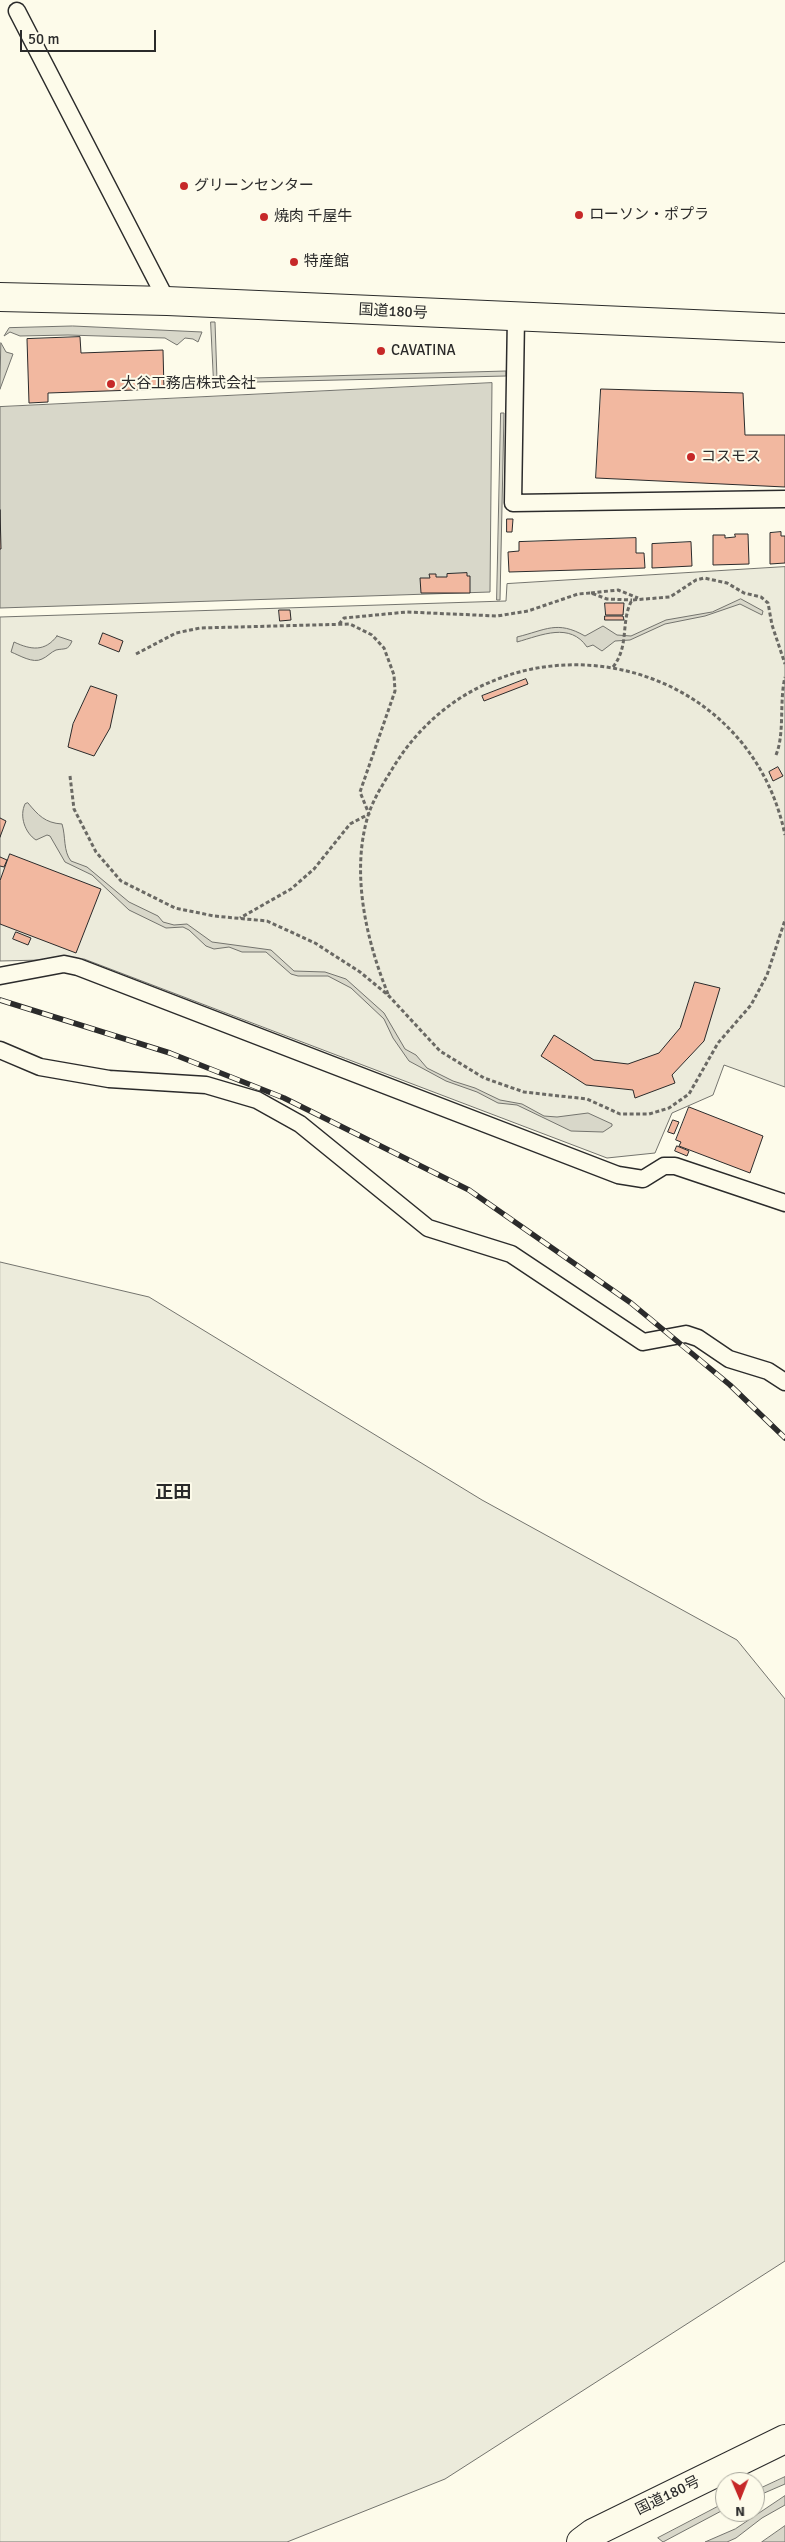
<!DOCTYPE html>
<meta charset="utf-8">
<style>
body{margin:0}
#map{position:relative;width:785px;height:2542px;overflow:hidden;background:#fdfbea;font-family:Signika,sans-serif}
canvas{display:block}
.north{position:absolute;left:715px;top:2472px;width:50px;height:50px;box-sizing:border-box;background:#fdfbea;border:1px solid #a9a89e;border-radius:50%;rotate:179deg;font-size:14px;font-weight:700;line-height:20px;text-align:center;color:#2b2b2b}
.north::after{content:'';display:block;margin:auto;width:18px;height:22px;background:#c62828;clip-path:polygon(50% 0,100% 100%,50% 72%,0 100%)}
.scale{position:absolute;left:20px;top:30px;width:136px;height:22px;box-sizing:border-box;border:2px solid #2b2b2b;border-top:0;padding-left:6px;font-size:15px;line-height:18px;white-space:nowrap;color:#2b2b2b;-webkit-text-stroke:4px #fdfbea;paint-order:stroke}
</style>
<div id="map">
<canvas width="785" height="2542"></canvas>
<div class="north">N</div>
<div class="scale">50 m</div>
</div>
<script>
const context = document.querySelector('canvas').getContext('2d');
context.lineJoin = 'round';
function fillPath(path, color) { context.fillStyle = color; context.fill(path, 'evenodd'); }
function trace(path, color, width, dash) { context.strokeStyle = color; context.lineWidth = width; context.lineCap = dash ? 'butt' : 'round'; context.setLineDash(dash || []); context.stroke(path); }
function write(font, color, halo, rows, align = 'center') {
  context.font = font + ' Signika,"Noto Sans JP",sans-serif'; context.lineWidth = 4; context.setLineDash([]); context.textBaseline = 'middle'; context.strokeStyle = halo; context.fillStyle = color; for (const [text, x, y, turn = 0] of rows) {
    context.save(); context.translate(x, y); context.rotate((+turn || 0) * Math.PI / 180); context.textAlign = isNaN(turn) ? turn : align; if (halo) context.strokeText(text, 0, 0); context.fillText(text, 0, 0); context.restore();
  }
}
const green = new Path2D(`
 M785,567V1087L724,1065L713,1095L672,1113L655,1153L607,1158L84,959L0,961V617L506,601L507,584Z
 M0,1262L149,1297L482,1500L737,1640L785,1699V2261L445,2479L287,2542H0Z`);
fillPath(green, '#ecebdb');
trace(green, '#74746e', 1);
const water = new Path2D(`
 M211,322H215L217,379L506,371V376L214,383Z
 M73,326L202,332L198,342L193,339L185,338L177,345L165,338L68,335L20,336L10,332L4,336L9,328Z
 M1,343L6,352L13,354L0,389Z
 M492,383L490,592L0,608V407Z
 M501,413H504L500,600H497Z
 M741,599L763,611L762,615L740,604L705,616L665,624L630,640L615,641L602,651L593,645L587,647C570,622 542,635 517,642V637C546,630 557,620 585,636L603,626L617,635L631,636L666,620L712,612Z
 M57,636L72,641C68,651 65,648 56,650C51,652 47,657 42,659C33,664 19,655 11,652L14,642C31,650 45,652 57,636Z
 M28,803C38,815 45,823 62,824C66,837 63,851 71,861L87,867L129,902L158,916L163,922L174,925L187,924L212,942L271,950L294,971L325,972L346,979L384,1013L405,1049L416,1055L427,1068L453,1081L475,1088L500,1100L522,1104L544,1116L557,1117L588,1113L612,1124V1126L603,1132L571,1131L517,1105L498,1103L477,1092L446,1081L409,1061L393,1038L384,1019L351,988L328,976H298L291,974L266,952H242L229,947L214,949L206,946L189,930L183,927L166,928L129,910L92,875L65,862L50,836L47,835L36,840C25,833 19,816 25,804Z
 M785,2477V2484L755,2497V2491Z
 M785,2496V2505L762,2518L736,2538L727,2542H705L735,2529Z
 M725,2503V2509L663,2542L658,2538Z
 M785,2526V2542H762Z`);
fillPath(water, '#d8d7c9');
trace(water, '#74746e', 1);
const building = new Path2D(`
 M80,337L81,353L163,350L164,389L48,393V402L29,403L27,339Z
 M601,389L743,393L745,435H785V487L596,478Z
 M0,510L1,549H0Z
 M507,519H513L512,532H507Z
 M781,532V536H785V563L770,564V533Z
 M735,534H748L749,564L713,565V535H725V538L735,537Z
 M636,538V553H644L645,568L509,572L508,552L519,551V542Z
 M691,542L692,566L652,568V544Z
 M467,573V576H470V593H421L420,578H430L429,574H436V577H447V574Z
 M605,603H624L623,615H606Z
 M279,610H290L291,620L280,621Z
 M605,616H623L624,620H605Z
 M103,633L123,641L119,652L99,644Z
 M526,679L528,684L484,701L482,696Z
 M91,686L117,695L110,728L94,756L68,747L73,724Z
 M778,767L783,776L773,781L769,772Z
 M0,818L6,821L0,837Z
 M10,854L101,889L76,953L0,924V881Z
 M0,857L7,860L4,867L0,866Z
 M16,932L31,938L28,945L13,939Z
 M695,982L720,988L704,1041L672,1075L675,1083L635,1098L633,1090L586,1085L541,1056L554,1035L594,1060L628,1064L659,1053L680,1028Z
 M689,1107L763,1136L750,1173L679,1146L681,1142L676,1140Z
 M673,1120L679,1122L674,1134L668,1132Z
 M677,1146L689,1151L687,1156L675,1151Z`);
fillPath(building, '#f2b8a0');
trace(building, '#2b2b2b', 1);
const street = new Path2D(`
 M17,11L167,301
 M516,317L513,503L785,499
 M0,976L64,964L78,967L618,1175L643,1179L664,1166H675L785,1203
 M0,1050L40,1067L109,1079L206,1085L257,1100L300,1124L428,1228L511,1254L643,1342L686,1334L698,1338L729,1359L768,1371L785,1382`);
const highway = new Path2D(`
 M0,297L167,301L785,328
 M581,2542L593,2533L785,2439`);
trace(street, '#2b2b2b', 19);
trace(highway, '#2b2b2b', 30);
trace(new Path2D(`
 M591,593L618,590L638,598
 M339,624L344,618L407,612L497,616L528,611L578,594L591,593L607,599L632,600
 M136,654L176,633L200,628L350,624L372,635L384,648L394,675L395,691L360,792L369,814L350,824L314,869L291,889L240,918
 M613,667C630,645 620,622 632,600L670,597L696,580L704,578L727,583L744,593L761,597L768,603L772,625L785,664
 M776,755C785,733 779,702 785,677
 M70,776L74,809L96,852L121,881L175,908L214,916L267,921L315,943L360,972L388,995L440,1051L484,1078L524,1092L587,1099L620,1114H649L669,1108L689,1094L718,1043L751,1005L767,975L785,920
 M388,994C367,942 352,879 366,823C371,802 383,784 394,766C496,602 746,646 785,835`), '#6a6964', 3, [4, 2.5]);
trace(street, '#fdfbea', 16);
trace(highway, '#fdfbea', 28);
const rail = new Path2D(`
 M0,1000L170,1053L284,1098L469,1190L631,1303L730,1385L785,1438`);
trace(rail, '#2b2b2b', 5.5);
trace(rail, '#fdfbea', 4, [11]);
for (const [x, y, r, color] of [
 [184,186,5,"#c62828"],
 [579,215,5,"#c62828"],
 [264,217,5,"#c62828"],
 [294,262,5,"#c62828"],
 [381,351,5,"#c62828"],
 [111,384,5,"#c62828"],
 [691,457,5,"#c62828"]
]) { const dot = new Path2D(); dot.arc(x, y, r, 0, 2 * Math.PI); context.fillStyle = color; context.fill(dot); trace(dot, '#fdfbea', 2); }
write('15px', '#2b2b2b', '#fdfbea', [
 ["グリーンセンター",194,186],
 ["ローソン・ポプラ",589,215],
 ["焼肉 千屋牛",274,217],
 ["特産館",304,262],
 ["CAVATINA",391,351],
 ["大谷工務店株式会社",121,384],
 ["コスモス",701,457]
], 'left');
write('15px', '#2b2b2b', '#fdfbea', [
 ["国道180号",393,312,3],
 ["国道180号",668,2496,-26]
]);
write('bold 18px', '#2b2b2b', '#fdfbea', [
 ["正田",173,1493]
]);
</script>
